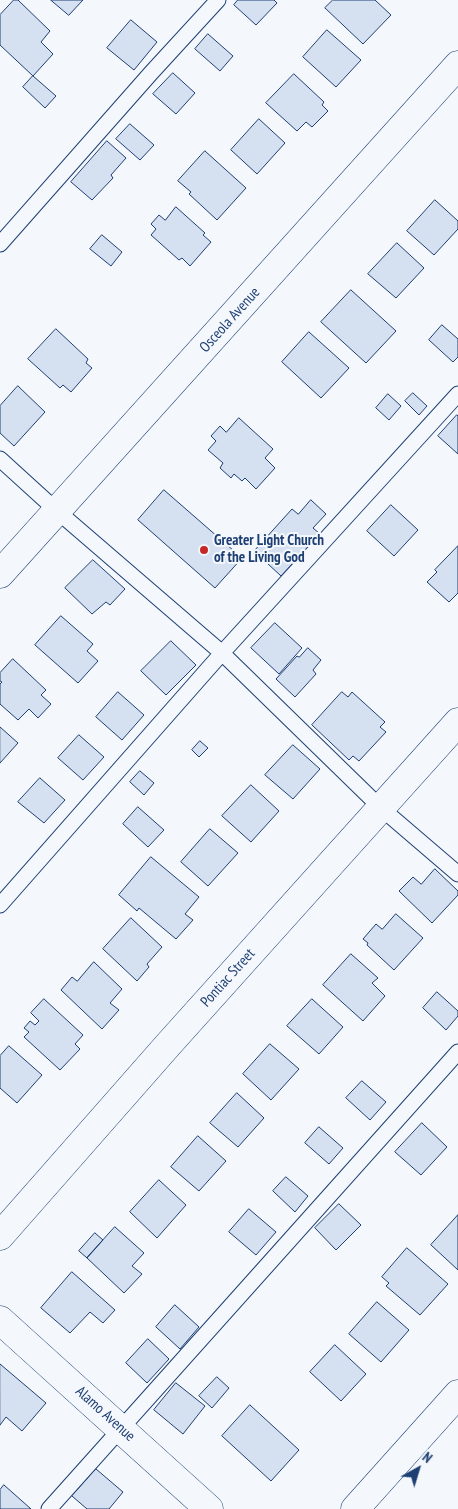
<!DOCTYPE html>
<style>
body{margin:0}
#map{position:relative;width:458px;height:1509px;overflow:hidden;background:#f4f7fb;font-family:"PT Sans Narrow",sans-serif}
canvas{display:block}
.north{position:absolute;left:393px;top:1444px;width:50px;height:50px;-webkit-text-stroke:4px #f4f7fb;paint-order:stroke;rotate:39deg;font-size:14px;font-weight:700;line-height:20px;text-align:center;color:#1d3f73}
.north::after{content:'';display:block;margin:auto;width:18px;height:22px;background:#1d3f73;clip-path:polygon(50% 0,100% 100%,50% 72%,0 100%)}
</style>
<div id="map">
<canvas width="458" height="1509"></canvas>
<div class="north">N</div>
</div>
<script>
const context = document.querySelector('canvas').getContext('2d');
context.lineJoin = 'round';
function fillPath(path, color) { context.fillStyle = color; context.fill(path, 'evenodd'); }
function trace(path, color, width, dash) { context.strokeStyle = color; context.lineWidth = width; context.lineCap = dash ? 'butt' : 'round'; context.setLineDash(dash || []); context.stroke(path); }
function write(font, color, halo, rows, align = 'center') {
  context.font = font + ' "PT Sans Narrow",sans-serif'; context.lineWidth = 4; context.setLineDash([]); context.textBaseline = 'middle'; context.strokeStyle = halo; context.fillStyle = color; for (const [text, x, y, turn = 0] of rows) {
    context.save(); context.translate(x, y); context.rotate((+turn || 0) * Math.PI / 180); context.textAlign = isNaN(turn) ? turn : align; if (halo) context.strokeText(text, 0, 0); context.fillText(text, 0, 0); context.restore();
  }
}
const building = new Path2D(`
 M14,0H18L50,31L41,42L53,54L33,76L0,45V15Z
 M51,0H83L69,15Z
 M238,0H274L277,3L256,25L234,5Z
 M333,0H375L391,15L363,44L325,8Z
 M131,20L157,42L134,70L107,48Z
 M327,30L361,60L336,87L303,57Z
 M208,34L233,56L220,71L195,49Z
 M173,73L195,93L176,114L153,94Z
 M294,74L324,102L322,105L328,111L312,127L306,122L297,131L266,103Z
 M33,76L56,96L45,108L23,87Z
 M259,119L285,143L257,174L231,150Z
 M130,124L154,145L140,160L116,139Z
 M107,141L126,158L111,175L113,178L92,200L71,182Z
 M205,151L246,188L217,220L189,194L191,192L178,181Z
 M435,200L458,221V229L434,255L407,231Z
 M176,207L205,233L203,235L211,242L190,266L182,258L179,260L151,235L156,229L151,224L159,215L165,220Z
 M102,235L122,252L111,266L90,249Z
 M397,243L424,268L396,298L368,274Z
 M351,290L396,331L366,363L321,322Z
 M442,325L458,339V357L453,362L429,340Z
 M56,329L88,359L86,363L92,368L71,392L63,385L60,388L28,359Z
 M309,332L349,368L321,398L282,362Z
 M18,386L45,412L14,446L0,433V406Z
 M413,393L427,406L419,415L405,401Z
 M388,394L401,406L389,420L376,408Z
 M457,415L458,416V454L438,436Z
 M239,418L273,449L265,458L275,468L256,489L245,478L242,481L234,474L231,478L220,468L223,463L208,450L216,441L211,436L220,426L226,432Z
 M164,490L242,558L215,588L138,520Z
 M311,500L326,514L313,528L320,534L281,576L254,551L292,509L298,514Z
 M391,505L418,530L394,556L367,531Z
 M458,546V593L449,602L427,582L437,572L435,570Z
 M93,560L125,589L110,605L106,602L92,614L65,588Z
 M61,616L93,644L87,651L98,661L78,683L35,645Z
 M275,623L302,648L279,674L251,648Z
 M171,641L196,665L166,695L141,671Z
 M308,648L321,660L313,670L316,674L295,697L276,679L297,656L299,657Z
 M13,659L46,690L41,695L51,704L38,718L29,709L18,720L0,704V684L2,682L0,681V673Z
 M118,692L144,715L122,740L96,717Z
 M342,692L348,697L352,692L385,722L380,727L386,732L359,761L353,756L349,760L312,725Z
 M0,727L18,743L0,763Z
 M79,735L104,757L83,780L58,758Z
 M200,741L208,748L199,757L192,750Z
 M293,745L320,769L293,799L265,775Z
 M140,771L154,783L144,795L130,782Z
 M40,778L65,800L44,823L18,802Z
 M251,785L279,811L251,842L222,816Z
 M138,807L164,830L148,847L123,824Z
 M210,829L238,853L208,886L181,862Z
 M151,857L199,897L185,914L193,920L176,939L139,908L137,911L119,895Z
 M435,869L458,891V895L432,923L399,891L413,877L421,884Z
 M396,914L423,938L394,970L367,945L368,943L363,939L376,924L382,929Z
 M131,918L162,947L147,964L149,967L137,981L103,949Z
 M351,954L378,978L372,983L385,996L363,1021L323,985Z
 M94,962L122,989L110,1003L119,1010L102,1029L61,990L72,977L77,981Z
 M437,992L458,1011V1016L446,1030L423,1008Z
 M44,999L83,1035L75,1044L80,1049L60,1070L24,1037L29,1032L24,1028L30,1021L35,1025L39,1021L31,1013Z
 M312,999L343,1027L319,1054L287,1026Z
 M270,1044L299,1069L271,1100L243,1074Z
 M9,1046L42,1075L17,1103L0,1088V1056Z
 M362,1081L386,1102L370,1120L346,1098Z
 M237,1093L264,1118L238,1147L210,1123Z
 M422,1123L447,1147L421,1175L395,1152Z
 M319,1127L343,1148L329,1164L305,1143Z
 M198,1136L226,1161L199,1191L171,1167Z
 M286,1177L308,1196L295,1212L273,1191Z
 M159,1180L186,1205L157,1238L130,1212Z
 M339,1204L361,1225L336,1250L315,1228Z
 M249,1209L276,1232L256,1255L229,1232Z
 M458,1215V1270L431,1245Z
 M115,1227L144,1253L132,1266L142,1274L124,1293L87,1258Z
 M95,1233L103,1240L87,1258L79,1251Z
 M407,1248L448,1284L420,1315L386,1286L389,1283L382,1277Z
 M72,1272L115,1310L103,1323L90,1312L70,1333L41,1308Z
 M377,1302L409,1330L381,1362L349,1334Z
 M175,1305L199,1327L180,1349L156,1327Z
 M148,1339L169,1359L147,1383L126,1363Z
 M335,1345L366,1374L341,1401L310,1372Z
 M0,1364L46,1403L22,1431L6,1417L0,1425Z
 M217,1377L229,1388L212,1408L199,1396Z
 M176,1383L205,1406L183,1434L154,1410Z
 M250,1405L299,1450L271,1481L222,1436Z
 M96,1469L123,1492L109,1509H87L72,1496Z
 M4,1485L31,1509H0V1490Z`);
fillPath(building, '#d5e0f0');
trace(building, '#1d3f73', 1);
const service = new Path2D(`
 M0,244L151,73L218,0
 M0,459L56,510L222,653L381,808L458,874
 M0,905L222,653L458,394
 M49,1509L458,1052`);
const minor = new Path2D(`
 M0,574L458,65
 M0,1236L167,1046L458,722
 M0,1320L209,1509
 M355,1509L458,1394`);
trace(service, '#1d3f73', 17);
trace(minor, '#1d3f73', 29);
trace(service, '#f4f7fb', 15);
trace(minor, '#f4f7fb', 28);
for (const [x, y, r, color] of [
 [204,550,5,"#c62828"]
]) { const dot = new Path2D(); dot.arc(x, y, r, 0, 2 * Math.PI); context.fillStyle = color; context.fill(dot); trace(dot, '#f4f7fb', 2); }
write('15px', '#1d3f73', '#f4f7fb', [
 ["Osceola Avenue",230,320,-48],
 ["Pontiac Street",228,978,-48],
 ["Alamo Avenue",105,1414,42]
]);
write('bold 15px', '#1d3f73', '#f4f7fb', [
 ["Greater Light Church",214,541],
 ["of the Living God",214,558]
], 'left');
</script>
